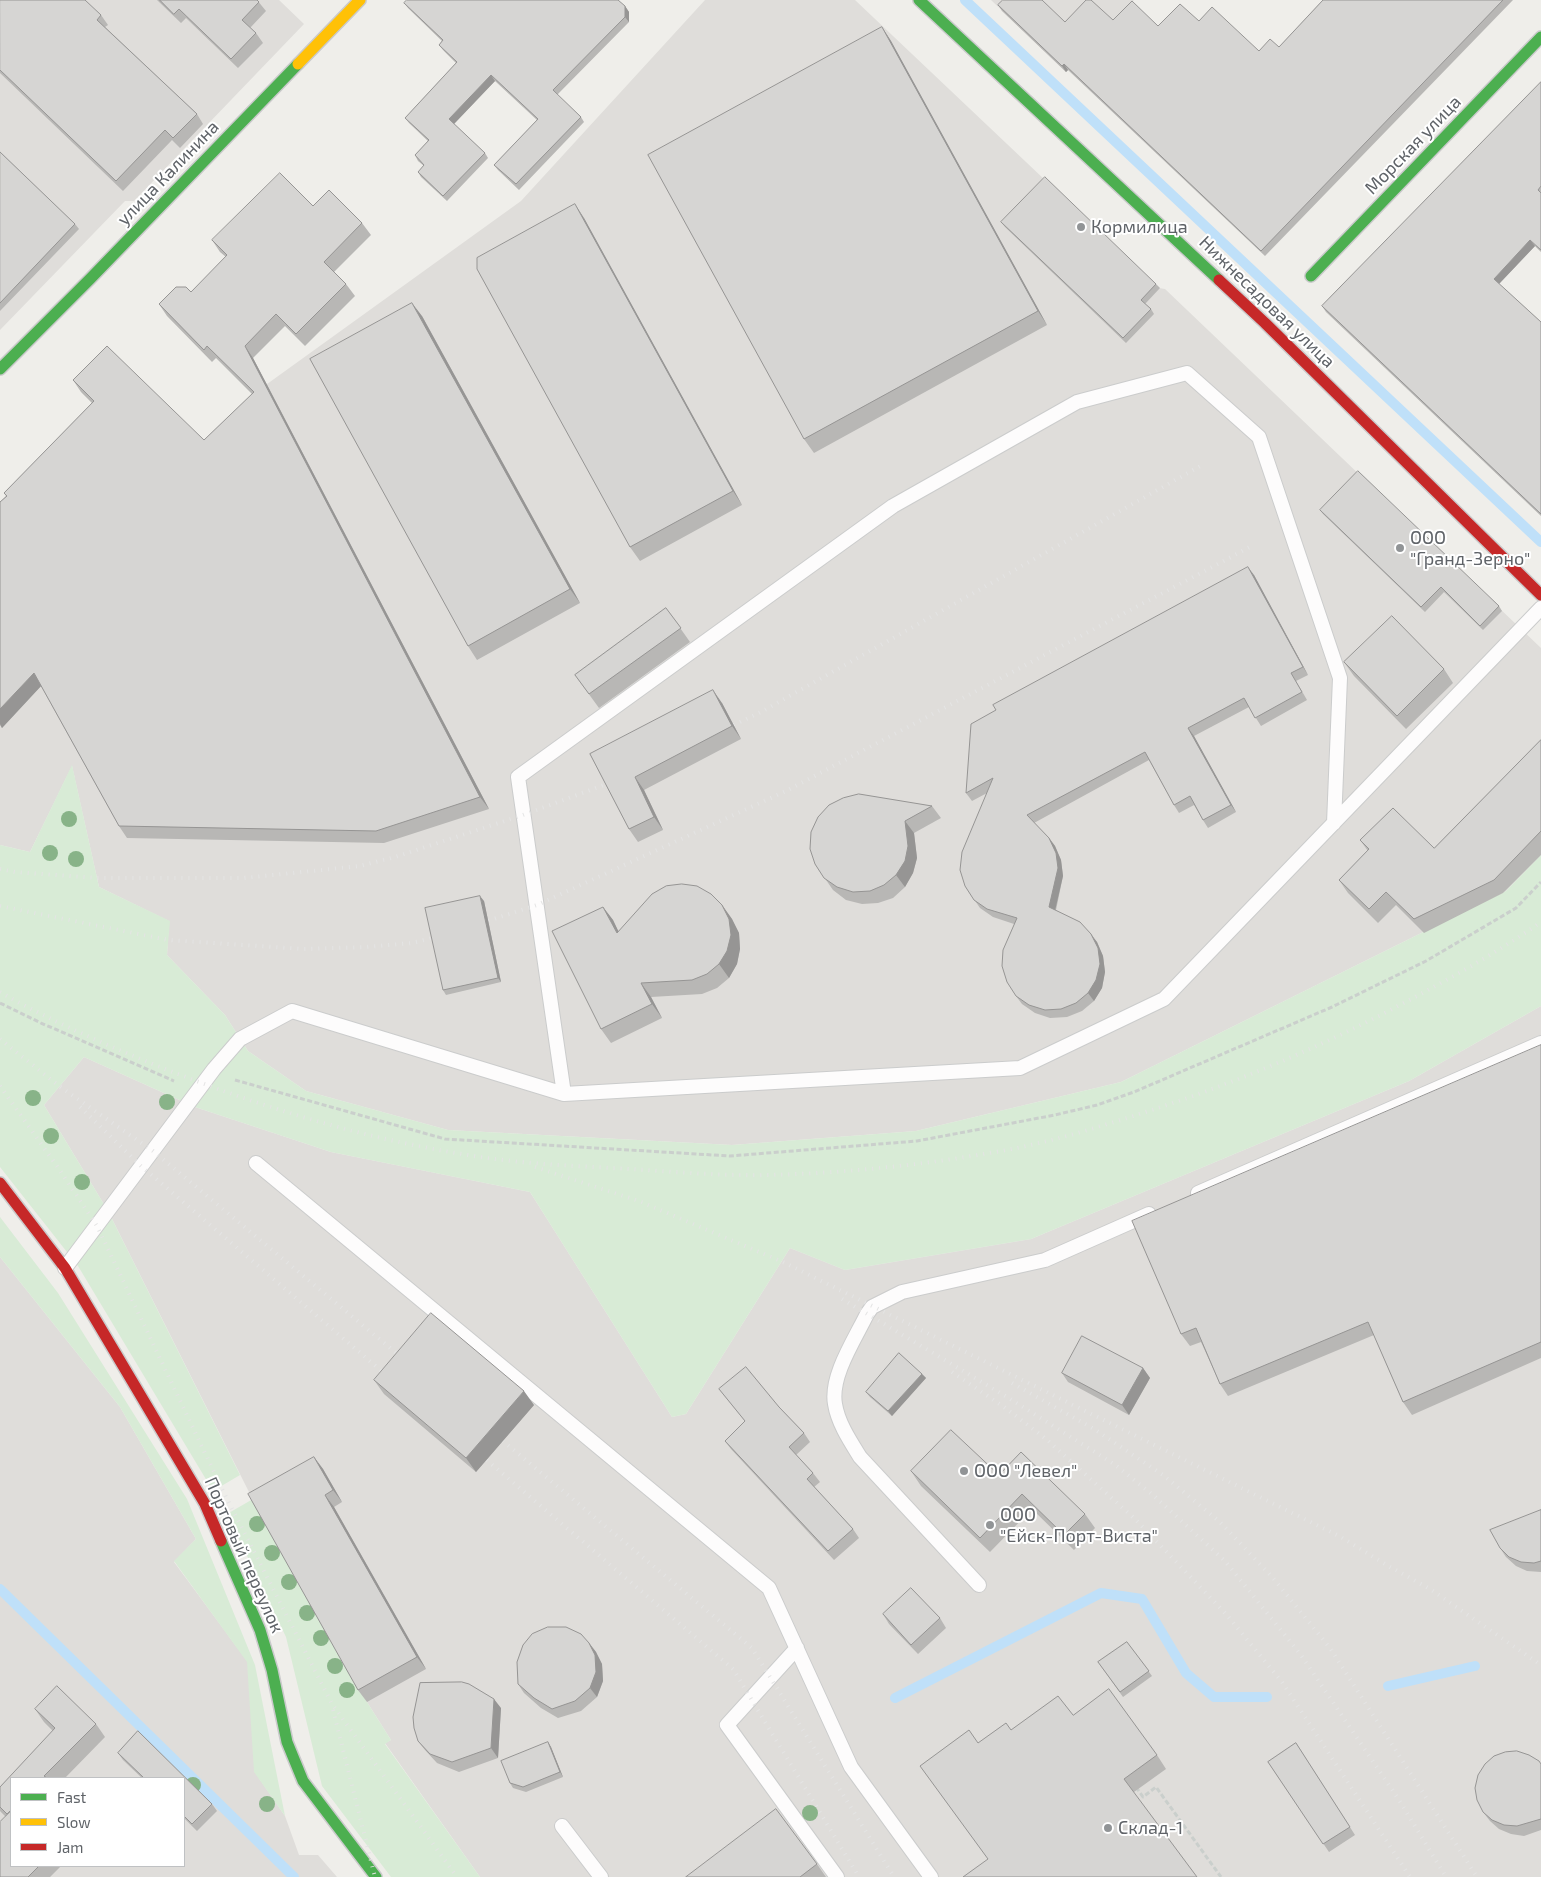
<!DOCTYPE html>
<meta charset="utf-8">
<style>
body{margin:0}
#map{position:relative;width:1541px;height:1877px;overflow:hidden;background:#efeeea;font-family:"Exo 2",sans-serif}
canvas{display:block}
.legend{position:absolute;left:10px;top:1777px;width:175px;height:90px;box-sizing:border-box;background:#fff;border:1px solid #bfc1c3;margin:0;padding:6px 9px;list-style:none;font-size:15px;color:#5f6368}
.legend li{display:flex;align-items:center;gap:10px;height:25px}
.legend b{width:25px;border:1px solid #bfc1c3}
</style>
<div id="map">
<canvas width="1541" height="1877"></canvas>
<ul class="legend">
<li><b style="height:6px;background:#4caf50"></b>Fast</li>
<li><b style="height:6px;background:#ffc107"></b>Slow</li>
<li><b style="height:6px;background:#c62828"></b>Jam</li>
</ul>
</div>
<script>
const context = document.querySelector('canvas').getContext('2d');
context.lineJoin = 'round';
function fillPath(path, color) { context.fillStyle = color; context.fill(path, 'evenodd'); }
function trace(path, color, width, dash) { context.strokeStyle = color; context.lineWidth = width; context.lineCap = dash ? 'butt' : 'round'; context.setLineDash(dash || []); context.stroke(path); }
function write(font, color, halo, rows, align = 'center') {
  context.font = font + ' "Exo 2",sans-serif'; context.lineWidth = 4; context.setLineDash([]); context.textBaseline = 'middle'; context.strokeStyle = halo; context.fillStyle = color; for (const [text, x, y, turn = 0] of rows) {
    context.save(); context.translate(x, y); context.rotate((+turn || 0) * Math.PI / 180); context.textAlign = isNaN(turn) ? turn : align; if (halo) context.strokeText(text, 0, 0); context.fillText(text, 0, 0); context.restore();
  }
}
fillPath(new Path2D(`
 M0,0H279L304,24L134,201H125L0,330Z
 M705,0H855L1159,288L1165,289L1541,648V855L1506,891L1121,1082L916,1131L732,1145L448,1130L306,1091L248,1051L225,1015L167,955L169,921L99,887L72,766L30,852L0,845V664L256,392L521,201Z
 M991,0H1134L1066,72Z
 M1541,1006V1877H480L385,1743L391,1740L367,1702L256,1506L108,1211L44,1105L84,1057L195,1107L331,1152L530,1192L672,1417L686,1414L790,1248L845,1270L1031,1239L1409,1081Z
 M0,1257L120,1407L196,1539L174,1562L248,1662L255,1772L285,1816L299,1855H318L337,1877H0ZM11,1778H184V1866H11Z`), '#dfddda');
fillPath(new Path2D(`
 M72,765L99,887L170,921L167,955L225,1015L248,1051L306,1091L448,1130L732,1145L916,1131L1121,1082L1506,891L1541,855V1006L1409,1081L1031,1239L845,1270L790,1248L686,1414L672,1417L530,1192L331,1152L195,1107L84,1057L44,1105L108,1211L240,1475L213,1491L78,1266L0,1167V845L30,852Z
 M0,1217L58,1293L187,1499L255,1665L285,1816L254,1772L247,1662L174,1561L196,1539L120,1407L0,1257Z
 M253,1499L367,1702L391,1740L385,1744L480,1877H391L322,1786L286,1637L227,1514Z`), '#d8ebd6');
trace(new Path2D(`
 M965,0L1541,542
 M0,1589L294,1877
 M1388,1686L1475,1666
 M895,1698L1101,1593L1142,1599L1186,1673L1214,1697H1267`), '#bfe0f9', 10);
const lane = new Path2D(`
 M1334,823L1340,678L1259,437L1187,373L1077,402L893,506L518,777L564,1094L1020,1068L1164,999L1541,608
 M256,1163L769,1588L851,1767L931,1877
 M1198,1193L1541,1043
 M65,1268L214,1069L240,1039L292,1011L564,1094
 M979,1585L860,1457C850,1441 838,1423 835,1404C830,1376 855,1339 867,1314L872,1307L902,1292L1045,1260L1149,1214
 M797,1648L727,1725L837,1877
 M562,1826L601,1877`);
const fast = new Path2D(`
 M919,0L1219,280
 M1311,276L1541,37
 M0,369L90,279L298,64
 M221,1541L260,1630L272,1670L287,1742L303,1781L376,1877`);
const slow = new Path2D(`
 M298,64L360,0`);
const jam = new Path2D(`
 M1219,280L1265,323L1541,595
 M0,1183L65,1268L205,1504L221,1541`);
trace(lane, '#cbcccc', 16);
trace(fast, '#cacacb', 14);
trace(slow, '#cacacb', 14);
trace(jam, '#cacacb', 14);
trace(new Path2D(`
 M0,1003L41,1023L174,1081
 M235,1080L445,1139L730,1156L917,1141L1055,1115L1097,1105L1134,1092L1332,1007L1426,961L1516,908L1541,882
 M1136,1787L1143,1797L1156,1787L1221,1877`), '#cacfcc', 3, [5, 2.5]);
trace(lane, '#fdfcfc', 14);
trace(fast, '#4caf50', 11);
trace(slow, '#ffc107', 11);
trace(jam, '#c62828', 11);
trace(new Path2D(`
 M721,731L761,712L1204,464
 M0,869L15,872L97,878H244L360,866L395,857L523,815L620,779
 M0,906L168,940L304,949L366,947L412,943L444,935
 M475,925L537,905L786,791L1252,546
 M0,992C49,1020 102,1043 155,1065C255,1105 360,1138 468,1155C521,1164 576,1166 630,1169C676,1172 722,1176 769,1175C850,1173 932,1164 1012,1149C1062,1139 1112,1123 1161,1107C1251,1077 1331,1042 1415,997C1458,974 1501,950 1541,922
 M0,1039L59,1086L153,1151L407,1362
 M0,1086L59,1169L97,1226L224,1493L332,1704L457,1877
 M80,1107L141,1166L392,1380
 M535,1167L639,1201L783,1262L1341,1537L1385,1564L1430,1589L1541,1665
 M842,1299L1007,1397L1114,1464L1153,1495L1225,1561L1301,1655L1399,1800L1446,1877
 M952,1372L1004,1407L1046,1439L1135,1519L1226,1614L1282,1682L1410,1877
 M1012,1383L1094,1429L1163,1475L1220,1522L1273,1578L1330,1648L1477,1877
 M492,1432L752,1648L894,1877
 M476,1451L733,1669L859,1877
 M333,1710L375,1877`), '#e4e4e4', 4, [1, 6]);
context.fillStyle = '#88b388';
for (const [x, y] of [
 [69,819],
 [50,853],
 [76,859],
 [33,1098],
 [167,1102],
 [51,1136],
 [82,1182],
 [257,1524],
 [272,1553],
 [289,1582],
 [307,1613],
 [321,1638],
 [335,1666],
 [347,1690],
 [193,1785],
 [267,1804],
 [810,1813]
]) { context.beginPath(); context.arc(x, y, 8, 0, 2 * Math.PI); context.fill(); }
fillPath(new Path2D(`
 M0,0L101,15L108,25L105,27L197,114L203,124L180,148L172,140L123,191L0,73Z
 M157,0H257L266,11L250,28L256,33L263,43L238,68L186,18L181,23Z
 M1323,0H1513L1265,256L1068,70L1066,72L1002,11L998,5L1065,22L1113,20L1158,26L1199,21L1259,51L1279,47Z
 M404,3L625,6L629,12V22L557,95L581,117L584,122L519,190L498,170L494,165L537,120L495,81L454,124L485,153L488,158L447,201L421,177L418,172L424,166L418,161L415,155L428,141L409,123L405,118L456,63L443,50L439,45L442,41L408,8Z
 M882,27L891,41L1047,325L814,453L804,439Z
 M1541,82V252L1535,246L1499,284L1541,322V516L1326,312L1322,306Z
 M0,152L75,224L79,229L0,311Z
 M313,206L362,223L371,235L334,272L346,284L355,296L305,346L285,326L253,358L489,809L384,843L127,838L119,826L41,686L2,728L0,725V502L6,496L4,493L92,403L81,392L73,380L204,440L252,394L216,358L212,362L167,316L159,304L191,292L226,257L220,252L212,240Z
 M584,218L742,505L640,561L630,547Z
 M1001,222L1156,284L1160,288L1145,304L1151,309L1154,314L1126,343L1005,227Z
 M422,316L580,603L477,660L468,646Z
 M1320,510L1499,606L1502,611L1483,630L1444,592L1425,612L1323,514Z
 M1254,575L1308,675L1296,681L1307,700L1261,726L1249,707L1194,736L1236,812L1208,828L1203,820L1194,805L1179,813L1174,805L1149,760L1034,823L1049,838L1055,846L1061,860L1063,876L1056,910L1097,942L1103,956L1105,972L1102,988L1094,1001L1082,1011L1067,1017L1050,1018L1035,1013L1022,1004L1016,996L1014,924L993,917L980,908L965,886L987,793L972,801L966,793Z
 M666,608L690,642L599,708L575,675Z
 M1344,662L1444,669L1453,683L1406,729L1354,676Z
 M722,703L741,739L644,790L663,830L638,842L629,829L590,754Z
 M1541,740V855L1503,893L1424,933L1396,905L1378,923L1348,893L1339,880L1368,851L1360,840L1434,848Z
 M932,806L941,818L914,833L917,858L913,873L905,887L893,898L878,903L862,904L846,900L833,890L815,864Z
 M484,901L501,982L446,995L443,990Z
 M722,905L732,919L739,933L740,949L737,964L729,978L717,988L702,994L651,997L662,1018L611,1043L601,1029L603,907L613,920L618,931Z
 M1541,1045V1358L1412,1415L1403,1402L1374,1335L1228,1396L1220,1384L1201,1342L1190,1346L1181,1334Z
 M1143,1368L1150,1378L1129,1415L1068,1382L1062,1373Z
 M922,1374L926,1378L892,1416L870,1397L866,1392Z
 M374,1380L534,1405L476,1472L384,1394Z
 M719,1389L779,1407L804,1433L810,1442L796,1455L813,1473L820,1482L814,1487L853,1529L859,1538L834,1560L731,1449L725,1441L745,1421Z
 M314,1457L323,1469L342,1502L334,1507L426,1669L367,1702L358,1690Z
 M911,1471L999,1475L1085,1514L1095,1528L1074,1550L1032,1509L990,1552L921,1486Z
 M1541,1510V1572L1527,1571L1516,1566L1506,1557L1500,1548Z
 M883,1614L940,1618L946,1628L918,1654L889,1624Z
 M1127,1642L1152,1676L1123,1697L1098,1662Z
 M589,1643L596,1652L602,1664L603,1681L597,1697L581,1711L558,1718L541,1708L524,1693L518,1684Z
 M501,1708L498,1758L459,1772L437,1763L425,1750L418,1741Z
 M35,1709L96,1724L105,1737L65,1778H11V1866H61L50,1877H0L6,1817L0,1811V1787L53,1731L44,1722Z
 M1073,1715L1157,1755L1166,1769L1134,1792L988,1859L978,1743L1011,1730Z
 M138,1731L212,1804L217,1811L197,1831L184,1818V1778H142L123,1760L118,1753Z
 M548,1742L551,1747L563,1777L526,1792L513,1788L510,1783Z
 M1296,1743L1355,1835L1329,1852L1268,1762Z
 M1541,1764V1830L1524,1836L1511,1834L1499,1829L1490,1821L1483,1812Z
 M817,1864L826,1877H686Z`), '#b8b7b5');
fillPath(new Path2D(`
 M625,6L629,12V22L625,17Z
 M882,27L891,41L1047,325L1038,311Z
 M1064,64L1068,70L1066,72L1062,66Z
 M491,75L495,81L453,125L449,119Z
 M575,204L584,218L742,505L733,491Z
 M1530,240L1535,246L1498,285L1494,279Z
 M412,303L422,316L580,603L570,589Z
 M245,346L253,358L489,809L480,797Z
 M1248,567L1254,575L1308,675L1303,667Z
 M34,673L42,685L2,728L0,724V709Z
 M713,690L722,703L741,739L732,726Z
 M1188,728L1194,736L1236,812L1231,805Z
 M635,777L644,790L663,830L654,817Z
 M905,821L914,833L917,858L913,873L905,887L896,875Z
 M1049,838L1055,846L1061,860L1063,876L1054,915L1049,907Z
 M480,896L484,901L501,982L498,978Z
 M722,905L732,919L739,933L740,949L737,964L729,978L719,964Z
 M603,907L613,920L626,947L617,933Z
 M1091,934L1097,942L1103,956L1105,972L1102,988L1094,1001L1088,993Z
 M641,983L651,997L662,1018L652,1004Z
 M1143,1368L1150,1378L1129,1415L1122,1405Z
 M922,1374L926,1378L892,1416L888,1411Z
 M524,1391L534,1405L476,1472L466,1458Z
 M314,1457L323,1469L342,1502L333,1490Z
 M325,1495L334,1507L426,1669L417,1657Z
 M589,1643L596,1652L602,1664L603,1681L597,1697L590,1688Z
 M494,1699L501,1708L498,1758L491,1748Z
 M548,1742L551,1747L563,1777L560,1772Z`), '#969594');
const building = new Path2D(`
 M0,0H85L101,15L97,20L197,114L173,138L165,130L116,181L0,70Z
 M160,0H257L259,2L242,20L256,33L231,59L179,9L174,14Z
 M407,0H618L625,6V17L553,90L581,117L516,184L494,165L538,119L491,75L449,119L485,153L443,196L418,172L424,165L415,155L429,140L405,118L457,62L439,45L443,40L404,3Z
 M1003,0H1042L1065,22L1086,0H1091L1113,20L1132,1L1158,26L1180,4L1199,21L1212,7L1259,51L1270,39L1279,47L1323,0H1503L1261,251L1064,64L1062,66L998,5Z
 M882,27L1038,311L804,439L648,155Z
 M1541,82V186L1538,190L1541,193V250L1530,240L1494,279L1541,322V514L1322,306Z
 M0,152L75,224L0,303Z
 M280,173L313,206L329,190L362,223L324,262L346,284L296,334L276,314L245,346L480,797L376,831L119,826L34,673L0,709V502L7,496L4,493L94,401L73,380L107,346L204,440L254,392L207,346L204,350L159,304L176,287H186L191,292L227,255L212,240Z
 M1045,177L1156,284L1141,300L1151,309L1123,338L1001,222Z
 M575,204L733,491L630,547L477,269V258Z
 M412,303L570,589L468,646L310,359Z
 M1358,471L1499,606L1480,626L1441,587L1421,607L1320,510Z
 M1248,567L1303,667L1291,673L1302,692L1255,718L1244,698L1188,728L1231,805L1203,820L1190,796L1174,805L1145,752L1027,815L1049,838L1056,853L1058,868L1049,907L1080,922L1091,934L1098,948L1100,964L1096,980L1088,993L1076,1003L1061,1009L1045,1010L1029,1005L1016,996L1007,982L1002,966L1003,950L1017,918L987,909L974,900L965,886L960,870L962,852L993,778L966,793L971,724L996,710L993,705Z
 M666,608L681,628L589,694L575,675Z
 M1392,616L1444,669L1397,716L1344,662Z
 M713,690L732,726L635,777L654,817L629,829L590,754Z
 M1541,740V831L1494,880L1414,919L1386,892L1369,909L1339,880L1369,849L1360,840L1393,808L1434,848Z
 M859,794L932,806L905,821L908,846L905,861L896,875L884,885L870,891L853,892L837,887L824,878L815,864L810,849L811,832L818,817L829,805L843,798Z
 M682,884L697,886L711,894L722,905L729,919L731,935L727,951L719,964L707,974L692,980L641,983L652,1004L601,1029L552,931L603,907L617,933L652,894L666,886Z
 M480,896L498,978L443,990L425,908Z
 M1541,1045V1342L1403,1402L1368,1322L1220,1384L1196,1328L1181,1334L1132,1221Z
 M431,1313L524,1391L466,1458L374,1380Z
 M1082,1336L1143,1368L1122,1405L1062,1373Z
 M899,1353L922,1374L888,1411L866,1392Z
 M746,1367L779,1407L804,1433L789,1447L813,1473L807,1479L853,1529L828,1551L725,1441L745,1421L719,1389Z
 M951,1430L999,1475L1021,1452L1085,1514L1064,1535L1022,1494L980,1538L911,1471Z
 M314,1457L333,1490L325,1495L417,1657L358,1690L248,1494Z
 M1541,1510V1561L1534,1563L1521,1562L1509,1557L1500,1548L1490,1530Z
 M911,1588L940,1618L911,1645L883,1614Z
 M548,1627H566L581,1634L589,1643L595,1655L596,1672L590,1688L575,1701L552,1709L534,1698L518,1684L517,1662L523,1645L532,1634Z
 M1127,1642L1149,1671L1120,1692L1098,1662Z
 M462,1682L469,1684L494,1699L491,1748L452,1762L430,1754L418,1741L414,1728L413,1717L420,1683Z
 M57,1686L96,1724L44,1776L47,1778H11V1810L7,1814L0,1807V1787L55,1728L35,1709Z
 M1109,1689L1157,1755L1124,1779L1197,1877H963L988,1859L920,1766L969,1730L978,1743L1006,1723L1011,1730L1058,1696L1073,1715Z
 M138,1731L212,1804L192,1824L184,1816V1778H144L118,1753Z
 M548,1742L560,1772L523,1787L510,1783L501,1761Z
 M1296,1743L1350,1827L1323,1844L1268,1762Z
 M1517,1751L1529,1755L1539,1761L1541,1764V1819L1517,1826L1504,1825L1492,1820L1483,1812L1477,1800L1475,1788L1478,1775L1485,1764L1494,1756L1505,1752Z
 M776,1809L817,1864L800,1877H686Z
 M11,1811V1866H39L28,1877H0V1822Z`);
fillPath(building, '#d6d5d3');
trace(building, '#969594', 1);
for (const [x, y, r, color] of [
 [1081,227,5,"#919496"],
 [1400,548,5,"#919496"],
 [964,1471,5,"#919496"],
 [990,1525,5,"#919496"],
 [1108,1828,5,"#919496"]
]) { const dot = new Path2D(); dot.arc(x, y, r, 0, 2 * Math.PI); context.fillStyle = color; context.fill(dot); trace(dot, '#fff', 2); }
write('18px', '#5f6368', '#fff', [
 ["Морская улица",1413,145,-46],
 ["улица Калинина",168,173,-46],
 ["Нижнесадовая улица",1267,302,44],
 ["Портовый переулок",244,1555,66]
]);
write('18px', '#5f6368', '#fff', [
 ["Кормилица",1091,227],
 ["ООО",1410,538],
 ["\"Гранд-Зерно\"",1410,559],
 ["ООО \"Левел\"",974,1471],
 ["ООО",1000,1515],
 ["\"Ейск-Порт-Виста\"",1000,1536],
 ["Склад-1",1118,1828]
], 'left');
</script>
